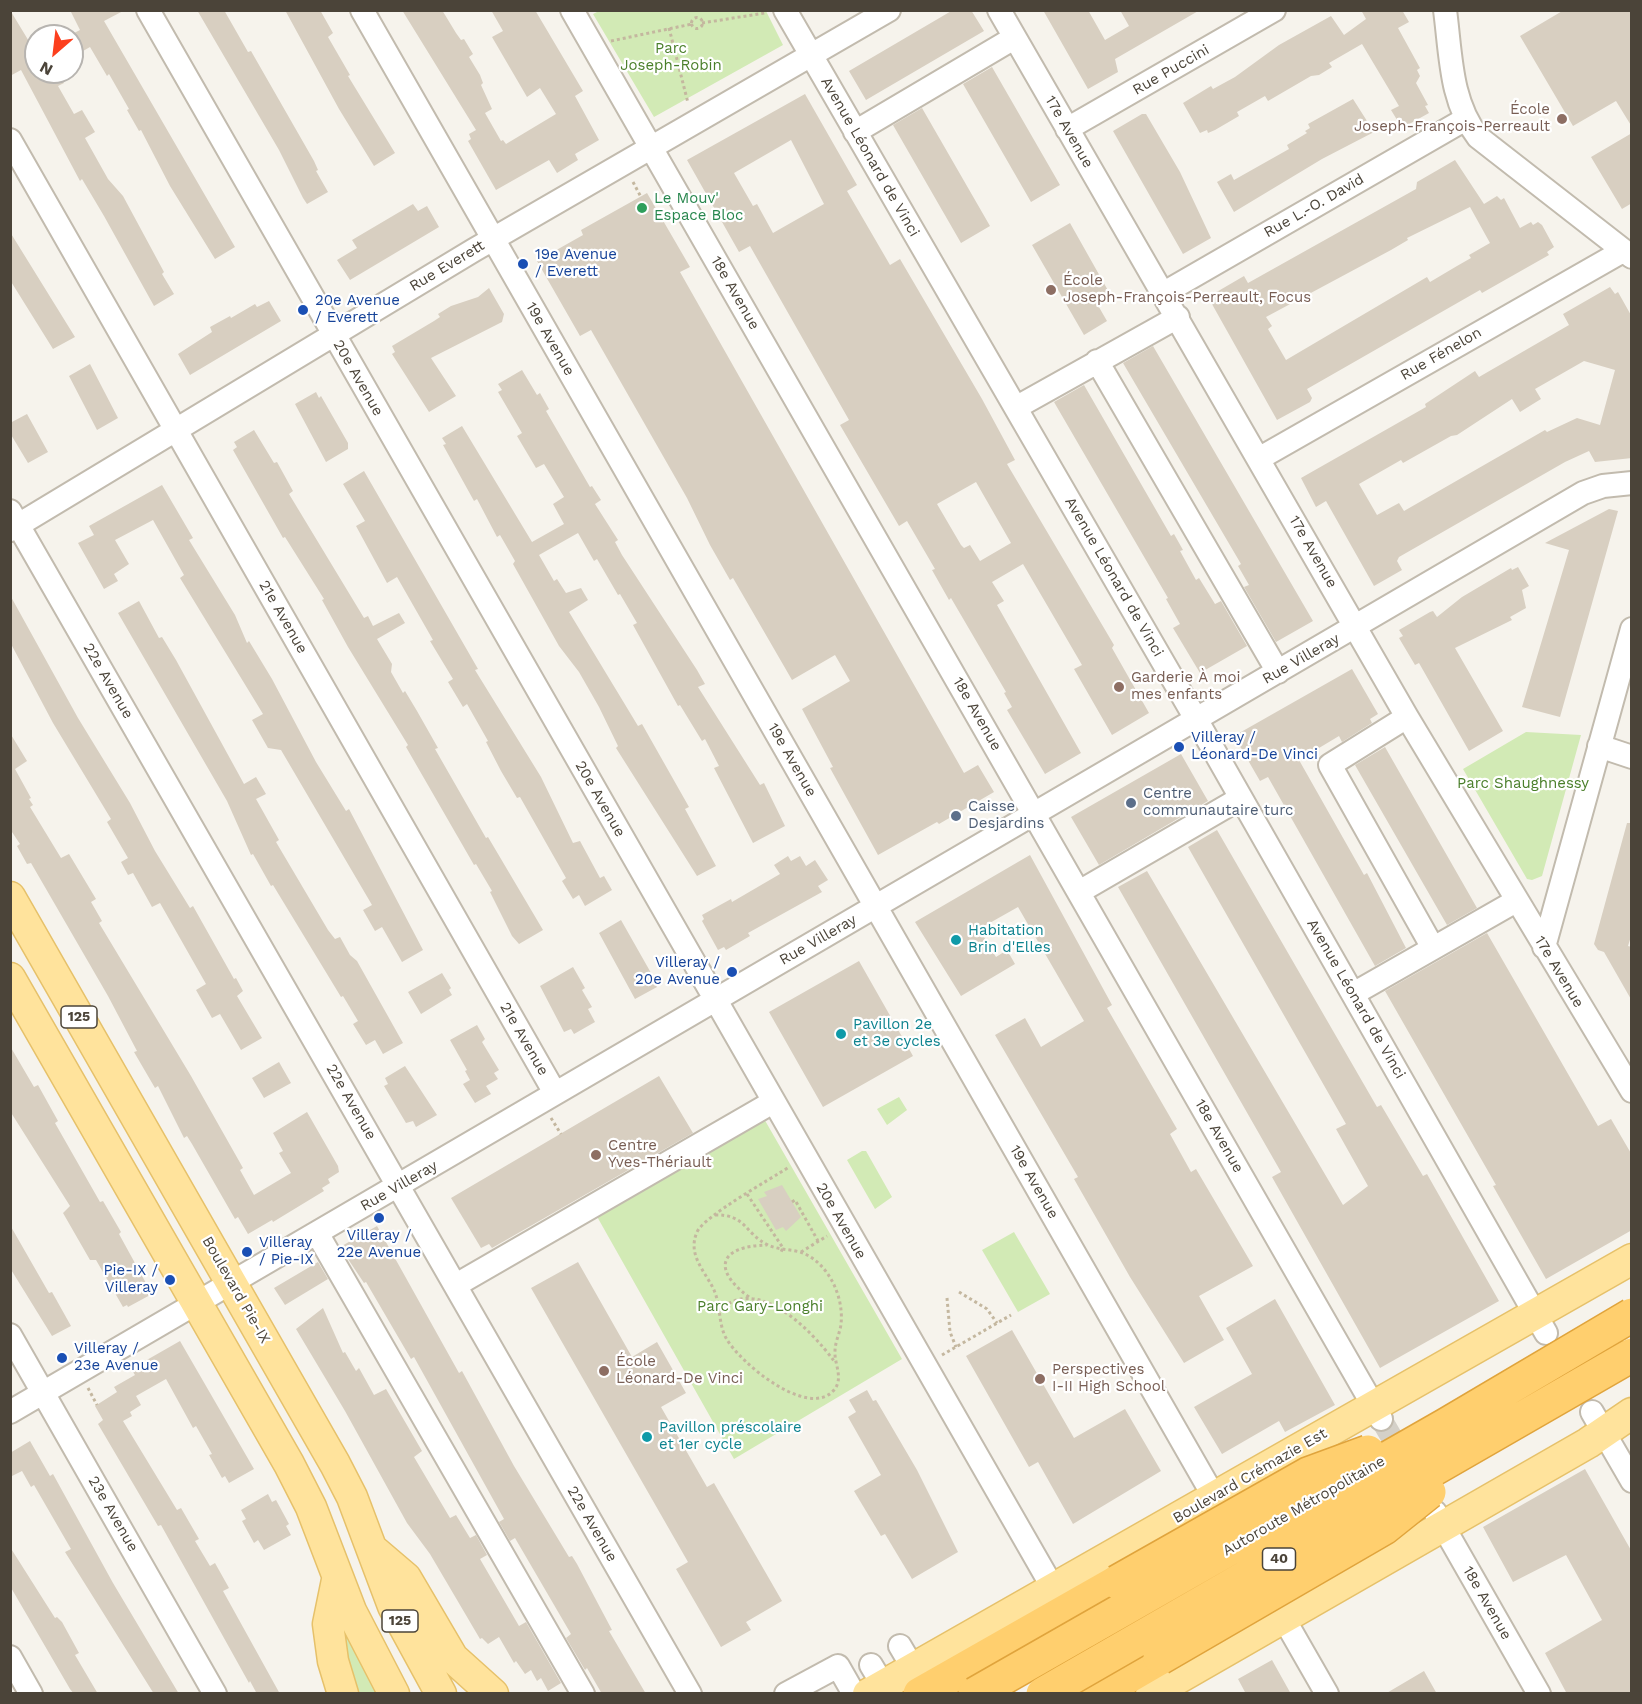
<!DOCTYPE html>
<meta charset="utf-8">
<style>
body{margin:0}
#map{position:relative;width:1642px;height:1704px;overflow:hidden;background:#f6f3ec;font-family:"Work Sans",sans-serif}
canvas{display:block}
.frame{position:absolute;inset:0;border:12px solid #4b4439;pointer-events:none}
.north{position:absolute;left:24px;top:24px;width:60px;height:60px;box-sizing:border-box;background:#fff;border:2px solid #b7b4b0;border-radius:50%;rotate:208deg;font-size:16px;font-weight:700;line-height:24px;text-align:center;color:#4b4439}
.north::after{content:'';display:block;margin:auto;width:21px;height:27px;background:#fc3f1d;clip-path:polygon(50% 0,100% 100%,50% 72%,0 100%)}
</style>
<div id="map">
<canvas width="1642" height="1704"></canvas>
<div class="frame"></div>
<div class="north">N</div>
</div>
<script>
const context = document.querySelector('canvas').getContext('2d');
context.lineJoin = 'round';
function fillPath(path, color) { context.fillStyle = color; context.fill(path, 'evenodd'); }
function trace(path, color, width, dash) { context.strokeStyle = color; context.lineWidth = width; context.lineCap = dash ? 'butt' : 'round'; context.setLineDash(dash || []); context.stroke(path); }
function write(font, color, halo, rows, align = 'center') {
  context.font = font + ' "Work Sans",sans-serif'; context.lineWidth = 4.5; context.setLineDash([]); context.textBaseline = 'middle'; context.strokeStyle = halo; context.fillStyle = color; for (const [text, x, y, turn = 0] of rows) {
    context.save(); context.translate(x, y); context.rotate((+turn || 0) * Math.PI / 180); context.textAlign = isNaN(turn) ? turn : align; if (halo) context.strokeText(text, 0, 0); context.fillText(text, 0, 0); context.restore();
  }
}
fillPath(new Path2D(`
 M599,11H766L783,45L654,117L593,14Z
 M1526,732L1581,735L1542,876L1532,880L1527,879L1463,769Z
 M899,1097L907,1110L887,1125L877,1109Z
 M763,1117L902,1359L734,1459L595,1213Z
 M862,1151H866L892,1197L875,1209L847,1160Z
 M1014,1232L1050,1294L1018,1312L982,1250Z
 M342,1629L378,1693H353Z`), '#d2eab5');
fillPath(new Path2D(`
 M10,10L30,43L36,40V72H57L64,83L58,86L74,114L82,110L95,132L85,138L108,179L123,196L164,272L162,274L174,294L154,306L104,216L82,179L80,181L21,70L10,76Z
 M70,10H125L104,21L235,247L215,259L170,186L141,130L139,131L127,110L129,109L109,74L107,76L90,47L83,51L74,33L80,30Z
 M197,10H224L248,52L251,51L314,161L318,170L316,171L328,192L307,204L303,198L279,150Z
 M285,10H320L333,33L328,37L350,75L348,76L395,153L374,166L339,109Z
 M402,10H442L456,33L461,40L464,39L473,54L469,57L480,75L483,83L481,85L492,109L485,113L501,141L503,140L506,144L556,114L540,88L527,97L492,37L503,31L491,10H535L583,91L575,96L599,140L575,154L578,160L557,173L549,160L496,190L468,141L471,139L469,134L476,130Z
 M953,10H971L984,31L866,100L849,71Z
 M1043,10H1088L1105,40L1129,26L1120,10H1200L1115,59L1118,72L1088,89Z
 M1361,10H1402L1409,22L1398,28L1420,68L1417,70L1420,76L1416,83L1428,105L1425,106L1429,113L1402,128L1391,110L1399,106L1362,44L1329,63L1332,67L1319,75L1311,76L1268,101L1265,96L1237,112L1239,116L1215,130L1208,133L1207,130L1200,133L1183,103L1211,86L1213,89L1235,77L1279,45L1331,16L1344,35L1366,19Z
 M1564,10H1632V127L1616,101L1573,126L1520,36Z
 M992,67L1060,185L1031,202L963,84Z
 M805,94L857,185L847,191L890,265L900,259L982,399L1015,460L1007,464L1114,645L1112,648L1149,713L1112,735L1074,669L1082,665L1023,564L992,582L1004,601L997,605L1081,753L1045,774L1007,710L1012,707L1004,693L1006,692L951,598L949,600L932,570L935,569L907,521L899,526L840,425L849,420L750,246L739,252L687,160ZM791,140L824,204L773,233L757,204L753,206L734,173ZM976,482L1011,543L980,561L970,545L964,548L961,545L937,504Z
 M1353,99L1374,132L1322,159L1234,212L1217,182L1231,174L1234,180L1289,149L1287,145L1307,133L1305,131L1310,128L1308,124Z
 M922,108L990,226L961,243L893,125Z
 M1142,114H1146L1180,172L1211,238L1183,254L1113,131Z
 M1632,133V203L1622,209L1591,157Z
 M1455,160L1484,204L1497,196L1501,200L1504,198L1520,228L1531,222L1533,225L1538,222L1542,225L1554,247L1547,252L1549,255L1482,293L1480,290L1307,389L1312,398L1310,402L1277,420L1208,297L1244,276L1248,283L1416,189L1417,182ZM1470,207L1490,243L1469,255L1471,258L1457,266L1430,282L1427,277L1286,360L1268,329L1272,326L1266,317L1391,250L1408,240L1407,238Z
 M647,193L690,267L680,272L964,773L978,765L994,792L939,824L937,822L878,855L830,768L833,767L802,709L850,681L835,655L792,680L733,578L730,580L710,545L687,498L591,330L580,336L537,261L583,235L581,230Z
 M413,204L418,211L427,206L439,227L350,280L337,260L357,248L352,240Z
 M1070,223L1110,294L1096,302L1107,321L1084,335L1032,245Z
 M10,232L75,337L53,349L10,280Z
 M1610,287L1615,294L1618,292L1632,317V458L1595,462L1589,451L1565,462L1399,557L1397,561L1402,570L1374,586L1326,501L1316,507L1301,478L1426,407L1425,404L1475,371L1479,377L1569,325L1563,314ZM1584,361L1615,370L1600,425L1577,418L1547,432L1545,430L1404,511L1399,503L1377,515L1359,484L1401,460L1403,463L1451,436L1457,435L1512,399L1520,412L1541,399L1535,389Z
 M489,288L504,314L502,322L431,358L456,396L429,412L392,354L395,352L392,346L434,321L440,317L438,314L451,306L478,297Z
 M269,301L281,321L190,375L178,354L212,332L210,327L230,316L231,318L255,304L257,307Z
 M1153,346L1313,621L1276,642L1244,587L1249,585L1238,566L1241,564L1123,363Z
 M90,364L118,418L97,430L69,376Z
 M522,370L537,395L540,393L549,409L546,411L590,487L592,486L601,500L595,504L618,540L615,542L622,555L697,670L705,684L698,687L760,785L764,783L785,826L753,843L714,768L719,766L705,739L702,741L680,705L678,706L633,625L637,623L620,594L618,595L597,559L594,561L578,533L539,555L554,581L557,579L566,593L581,588L588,600L569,612L638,726L642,724L689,807L685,809L716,866L697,876L616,748L618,746L599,707L579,672L559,646L513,564L515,561L500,535L497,537L477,499L474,501L443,445L446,444L442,438L462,426L532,542L564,524L553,504L564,497L544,464L536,468L517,436L522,433L498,392L502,390L498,384Z
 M1084,385L1171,536L1174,534L1183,550L1180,551L1196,580L1199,578L1215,604L1221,601L1247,646L1200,673L1173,628L1180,624L1166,599L1168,598L1054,402Z
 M316,392L319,398L321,396L348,443V449L326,462L295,404Z
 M27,414L48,452L28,463L10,433V423Z
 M254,430L274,463L277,462L293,491L289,494L364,618L368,616L373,626L399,613L405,623L377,639L392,664L391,672L403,693L405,691L417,711L438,748L435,749L486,838L488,837L543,930L519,944L512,936L490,892L492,891L476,864L474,865L406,747L408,745L348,647L322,600L324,599L285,537L283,538L233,450L237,447L234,442Z
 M364,471L478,669L475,670L541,777L573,843L580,841L600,878L604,876L612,890L585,906L579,895L573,899L562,881L566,878L520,797L517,798L501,771L486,742L488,741L467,704L463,707L448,682L453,679L430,641L433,640L397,577L387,583L356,526L365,521L343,484Z
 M162,485L193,538L189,540L235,615L247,643L249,641L272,679L316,762L346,811L349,809L423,950L402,962L382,927L375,931L363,910L372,905L281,750L268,748L252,720L263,714L180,578L184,575L153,520L115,540L129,564L114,574L118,581L104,589L78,543L94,535L89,526Z
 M1609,509L1618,511L1560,717L1522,707L1569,550L1545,543Z
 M1518,567L1529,586L1522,590L1526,608L1510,617L1512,620L1455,648L1503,731L1469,751L1419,663L1415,665L1399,638L1403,636L1399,630L1430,612L1433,611L1437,617L1462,597L1511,568L1512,570Z
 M10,595L78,718L130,803L155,851L190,908L193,906L234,979L236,978L243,991L237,996L262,1038L241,1050L220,1014L212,1018L196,990L206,984L160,903L152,907L133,873L128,875L121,862L128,858L107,822L111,819L53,723L10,642Z
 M139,601L159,638L162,637L176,660L244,784L256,777L266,794L256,799L279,840L276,842L328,930L335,939L340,937L350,955L357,961L403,1043L383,1054L375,1040L366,1045L353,1024L358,1021L343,996L341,997L273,885L271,886L253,854L251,855L227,801L118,613Z
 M1352,669L1378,714L1370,719L1372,723L1342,742L1339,736L1299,760L1364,875L1367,873L1406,948L1375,966L1268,777L1260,781L1234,736Z
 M10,733L27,761L15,769L31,798L29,799L33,805L30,807L61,858L69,854L96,899L91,902L102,921L99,923L191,1076L243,1168L240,1170L254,1195L291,1173L279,1153L283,1151L273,1133L307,1112L338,1166L339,1172L328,1179L330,1183L322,1188L324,1191L273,1222L272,1220L248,1234L238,1217L235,1219L192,1144L187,1136L184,1138L158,1086L155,1088L134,1052L137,1051L108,996L31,863L27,864L17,846L20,844L10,829Z
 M1385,747L1477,908L1447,925L1355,765Z
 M1181,754L1208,801L1099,865L1071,817Z
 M1627,823H1632V933L1628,946L1632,947V1001L1604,952L1598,950L1594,944Z
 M1217,830L1377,1107L1381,1105L1423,1176L1427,1174L1499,1301L1380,1368L1272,1177L1281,1172L1118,887L1147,871L1343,1205L1368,1186L1336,1129L1346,1124L1188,847Z
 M1030,855L1112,1005L1107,1008L1177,1129L1170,1134L1191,1172L1196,1169L1253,1266L1199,1296L1224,1340L1184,1363L1130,1277L1074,1179L1078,1177L995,1035L1025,1018L1041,1047L1084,1021L1018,907L979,929L996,957L1007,950L1015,964L961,996L915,922Z
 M788,856L791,861L800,856L806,866L815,860L828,880L818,886L822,892L748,933L750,936L726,950L724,947L718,950L702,921L704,919L702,915L731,899L732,902L780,874L774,865Z
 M621,920L655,980L653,981L657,987L635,999L599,933Z
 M1487,933L1598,1126L1611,1119L1632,1155V1230L1546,1279L1493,1186L1496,1185L1385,991Z
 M859,961L913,1056L823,1107L769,1012Z
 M573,967L585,988L582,990L592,1007L588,1009L595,1022L574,1034L571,1029L564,1032L540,986Z
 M442,973L451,988L449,990L452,995L421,1014L408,992Z
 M477,1025L485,1039L482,1042L499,1070L494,1073L498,1079L486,1086L491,1094L475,1103L463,1084L470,1080L465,1071L467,1070L450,1040Z
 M10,1046L34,1087L38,1085L58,1121L55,1123L100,1202L103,1201L121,1232L119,1234L152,1294L128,1307L127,1305L123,1307L96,1260H90L63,1213L70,1206L10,1111Z
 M279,1062L291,1083L264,1098L252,1078Z
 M405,1066L437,1115L416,1127L413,1121L406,1123L384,1086L388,1084L385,1078Z
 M659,1076L693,1133L492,1248L489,1244L481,1248L451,1198Z
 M782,1185L801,1217L786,1231L783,1227L776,1230L758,1199L767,1196L764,1192Z
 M10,1225L49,1293L52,1292L71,1326L52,1336L10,1268Z
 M377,1226L459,1373L462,1371L514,1466L569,1557L572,1556L577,1564L612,1630L609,1631L646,1694H602L587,1668L585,1670L566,1638L571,1634L515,1538L510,1541L499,1522L504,1519L414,1357L411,1359L366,1282L364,1283L340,1247Z
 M318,1262L328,1279L285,1305L274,1288Z
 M578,1262L632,1357L657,1342L686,1393L661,1407L707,1487L714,1483L782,1601L746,1622L751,1630L721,1647L676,1569L688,1562L531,1288Z
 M1275,1299L1335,1405L1285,1432L1279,1421L1222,1454L1194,1407L1252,1374L1226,1328Z
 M323,1308L343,1353L345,1352L356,1371L359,1368L374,1395L386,1389L422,1451L414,1457L450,1518L456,1515L470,1538L476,1535L487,1555L480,1559L519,1626L526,1622L561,1683L548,1691L541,1678L537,1681L531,1670L525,1674L516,1661L514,1663L499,1637L488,1644L482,1638L480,1639L430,1554L407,1523L345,1411L296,1329Z
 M1012,1330L1074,1438L1125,1409L1161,1471L1073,1524L1038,1462L1029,1467L966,1356Z
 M180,1341L254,1469L229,1483L225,1476L222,1478L209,1455L212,1454L196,1426L193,1428L166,1379L136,1396L141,1405L130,1412L132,1416L123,1421L177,1510L181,1508L199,1539L195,1541L210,1566L215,1563L229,1588L223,1591L280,1694H257L250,1681L249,1683L161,1525L158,1526L98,1424L103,1420L95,1406L117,1392L114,1387L135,1375L131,1369Z
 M867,1390L873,1401L876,1400L917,1470L958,1552L912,1579L885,1534L881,1536L854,1491L881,1475L848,1417L856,1412L849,1400Z
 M30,1441L50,1476L53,1474L113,1583L179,1694H154L65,1552L71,1549L34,1485L31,1487L22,1471L10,1477V1453Z
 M1585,1469L1632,1552V1694H1567L1545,1653L1602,1620L1566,1555L1513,1582L1483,1527Z
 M268,1494L272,1502L276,1500L289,1524L286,1526L291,1535L264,1550L258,1540L254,1543L242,1521L246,1519L241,1510Z
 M10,1547L55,1618L57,1617L62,1622L79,1653L75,1655L98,1694H74L70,1689L10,1586Z
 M1272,1660L1291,1694H1246L1238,1679Z
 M1424,1671L1437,1694H1385Z`), '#d8cfc1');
trace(new Path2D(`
 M1381,1419L1406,1462`), '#d4d0c8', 22, [22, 11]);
const minor = new Path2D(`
 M148,10L1053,1588
 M362,10L1221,1509
 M572,10L1381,1419
 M785,10L1196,719L1546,1333
 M999,10L1407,717L1632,1091
 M1445,10C1451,55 1450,101 1478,137L1632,257
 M1067,129L1274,10
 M855,132L1014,38
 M10,140L555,1093
 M1164,293L1464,120
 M1097,361L1278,672
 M1017,407L1178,317
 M1260,458L1623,251
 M10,511L690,1694
 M10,530L474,250L889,10
 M1407,717L1330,765L1433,948
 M1599,746L1632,757
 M1079,892L1241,798
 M1544,947L1632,629
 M1353,994L1516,901
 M317,1233L583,1694
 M456,1285L773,1102
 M10,1335L215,1694
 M10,1412L1583,493L1603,486L1632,483
 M1592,1412L1632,1481
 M1435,1512L1539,1694
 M1276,1605L1327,1694
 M900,1646L913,1668
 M10,1657L31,1694
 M871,1665L883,1685
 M786,1694L838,1666L854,1694`);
const major = new Path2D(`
 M10,897L335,1464L352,1497L393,1606L441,1694
 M10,978L289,1464L311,1507L351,1611L394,1694
 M372,1549L406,1578L453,1658L493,1694
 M337,1580L328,1624L333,1661L343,1694
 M868,1694L1632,1259
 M1151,1694L1588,1443L1632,1413`);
const highway = new Path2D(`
 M920,1694L1117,1582
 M1098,1694L1160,1658`);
trace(minor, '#c2bbae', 26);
trace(major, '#e6c16a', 33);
trace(highway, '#e0a43c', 36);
trace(new Path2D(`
 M691.5 23a5.5 5.5 0 1 1 11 0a5.5 5.5 0 1 1-11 0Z
 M702,23L765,13
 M669,28L688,103
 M611,41L692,24
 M633,182L641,197
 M551,1118L561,1134
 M747,1194L783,1248L781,1252
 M792,1202L795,1200L818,1241
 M715,1215C746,1214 745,1234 768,1245C778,1250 792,1249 803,1253C829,1264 844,1297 841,1324C840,1333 835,1342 835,1351C834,1364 844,1378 834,1390C808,1420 739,1362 726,1338C718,1323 721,1306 714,1290C705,1271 687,1255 697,1232C704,1216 771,1179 789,1167
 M801,1252L827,1236
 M959,1292L987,1309L997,1323
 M749,1297C710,1268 721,1246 767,1245
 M947,1298L950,1332L956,1347
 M719,1311C757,1273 812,1331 834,1361
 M942,1355L1011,1315
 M88,1388L97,1405`), '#c4b79f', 3, [3, 3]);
trace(minor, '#fff', 22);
trace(major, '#ffe39c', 30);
trace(highway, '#ffcf6e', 33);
const highwayBridge = new Path2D(`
 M1117,1582L1308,1474L1368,1452
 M1160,1658L1384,1528L1429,1492
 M975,1694L1446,1425L1632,1315
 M1043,1694L1632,1355`);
trace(highwayBridge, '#e0a43c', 36, []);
trace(highwayBridge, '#ffcf6e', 33);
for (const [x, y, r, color] of [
 [1562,119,6,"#8d6e63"],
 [642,208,6,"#2e9e5b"],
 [523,264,6,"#1a4fb4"],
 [1051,290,6,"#8d6e63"],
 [303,310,6,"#1a4fb4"],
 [1119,687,6,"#8d6e63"],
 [1179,747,6,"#1a4fb4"],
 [1131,803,6,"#5c6f8a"],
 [956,816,6,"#5c6f8a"],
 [956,940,6,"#0f9aa8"],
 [732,972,6,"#1a4fb4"],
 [841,1034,6,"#0f9aa8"],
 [596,1155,6,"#8d6e63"],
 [379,1218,6,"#1a4fb4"],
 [247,1252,6,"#1a4fb4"],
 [170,1280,6,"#1a4fb4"],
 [62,1358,6,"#1a4fb4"],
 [604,1371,6,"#8d6e63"],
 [1040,1379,6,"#8d6e63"],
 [647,1437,6,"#0f9aa8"]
]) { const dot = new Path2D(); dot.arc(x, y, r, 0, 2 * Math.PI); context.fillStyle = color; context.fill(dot); trace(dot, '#fff', 2); }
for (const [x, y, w] of [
 [79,1017,36],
 [1279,1559,33],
 [400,1621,36]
]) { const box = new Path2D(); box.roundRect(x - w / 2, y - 11, w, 22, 4.5); context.fillStyle = '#fff'; context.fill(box); trace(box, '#4b4439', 1.5); }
write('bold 14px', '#4b4439', null, [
 ["125",79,1017],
 ["40",1279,1559],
 ["125",400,1621]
]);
write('15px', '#4a7f2a', '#fff', [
 ["Parc",671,49],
 ["Joseph-Robin",671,66],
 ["Parc Shaughnessy",1523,784],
 ["Parc Gary-Longhi",760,1307]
]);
write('15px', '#4b4439', '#fff', [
 ["Rue Puccini",1171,70,-30],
 ["17e Avenue",1069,132,60],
 ["Avenue Léonard de Vinci",870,157,60],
 ["Rue L.-O. David",1314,206,-30],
 ["Rue Everett",447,266,-31],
 ["18e Avenue",735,293,60],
 ["19e Avenue",550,339,60],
 ["Rue Fénelon",1441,354,-30],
 ["20e Avenue",358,378,60],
 ["17e Avenue",1313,552,60],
 ["Avenue Léonard de Vinci",1114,577,60],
 ["21e Avenue",283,617,60],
 ["Rue Villeray",1301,659,-30],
 ["22e Avenue",108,681,60],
 ["18e Avenue",977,714,60],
 ["19e Avenue",792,760,60],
 ["20e Avenue",600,799,60],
 ["Rue Villeray",818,940,-30],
 ["17e Avenue",1559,972,59],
 ["Avenue Léonard de Vinci",1356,999,60],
 ["21e Avenue",524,1039,60],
 ["22e Avenue",351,1102,60],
 ["18e Avenue",1219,1136,60],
 ["19e Avenue",1034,1182,60],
 ["Rue Villeray",399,1186,-30],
 ["20e Avenue",841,1221,60],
 ["Boulevard Pie-IX",236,1290,60],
 ["Boulevard Crémazie Est",1250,1476,-30],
 ["Autoroute Métropolitaine",1304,1506,-30],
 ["23e Avenue",113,1514,60],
 ["22e Avenue",592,1524,60],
 ["18e Avenue",1487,1603,60]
]);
write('15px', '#785e54', '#fff', [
 ["École",1550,110,"right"],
 ["Joseph-François-Perreault",1550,127,"right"],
 ["École",1063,281],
 ["Joseph-François-Perreault, Focus",1063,298],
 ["Garderie À moi",1131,678],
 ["mes enfants",1131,695],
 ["Centre",608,1146],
 ["Yves-Thériault",608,1163],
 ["École",616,1362],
 ["Léonard-De Vinci",616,1379],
 ["Perspectives",1052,1370],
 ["I-II High School",1052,1387]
], 'left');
write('15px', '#27864d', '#fff', [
 ["Le Mouv'",654,199],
 ["Espace Bloc",654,216]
], 'left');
write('15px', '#164399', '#fff', [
 ["19e Avenue",535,255],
 ["/ Everett",535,272],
 ["20e Avenue",315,301],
 ["/ Everett",315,318],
 ["Villeray /",1191,738],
 ["Léonard-De Vinci",1191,755],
 ["Villeray /",720,963,"right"],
 ["20e Avenue",720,980,"right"],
 ["Villeray /",379,1236,"center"],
 ["22e Avenue",379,1253,"center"],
 ["Villeray",259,1243],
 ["/ Pie-IX",259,1260],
 ["Pie-IX /",158,1271,"right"],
 ["Villeray",158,1288,"right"],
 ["Villeray /",74,1349],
 ["23e Avenue",74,1366]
], 'left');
write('15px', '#4e5e75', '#fff', [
 ["Centre",1143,794],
 ["communautaire turc",1143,811],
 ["Caisse",968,807],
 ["Desjardins",968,824]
], 'left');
write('15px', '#0d838f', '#fff', [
 ["Habitation",968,931],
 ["Brin d'Elles",968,948],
 ["Pavillon 2e",853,1025],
 ["et 3e cycles",853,1042],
 ["Pavillon préscolaire",659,1428],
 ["et 1er cycle",659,1445]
], 'left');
</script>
